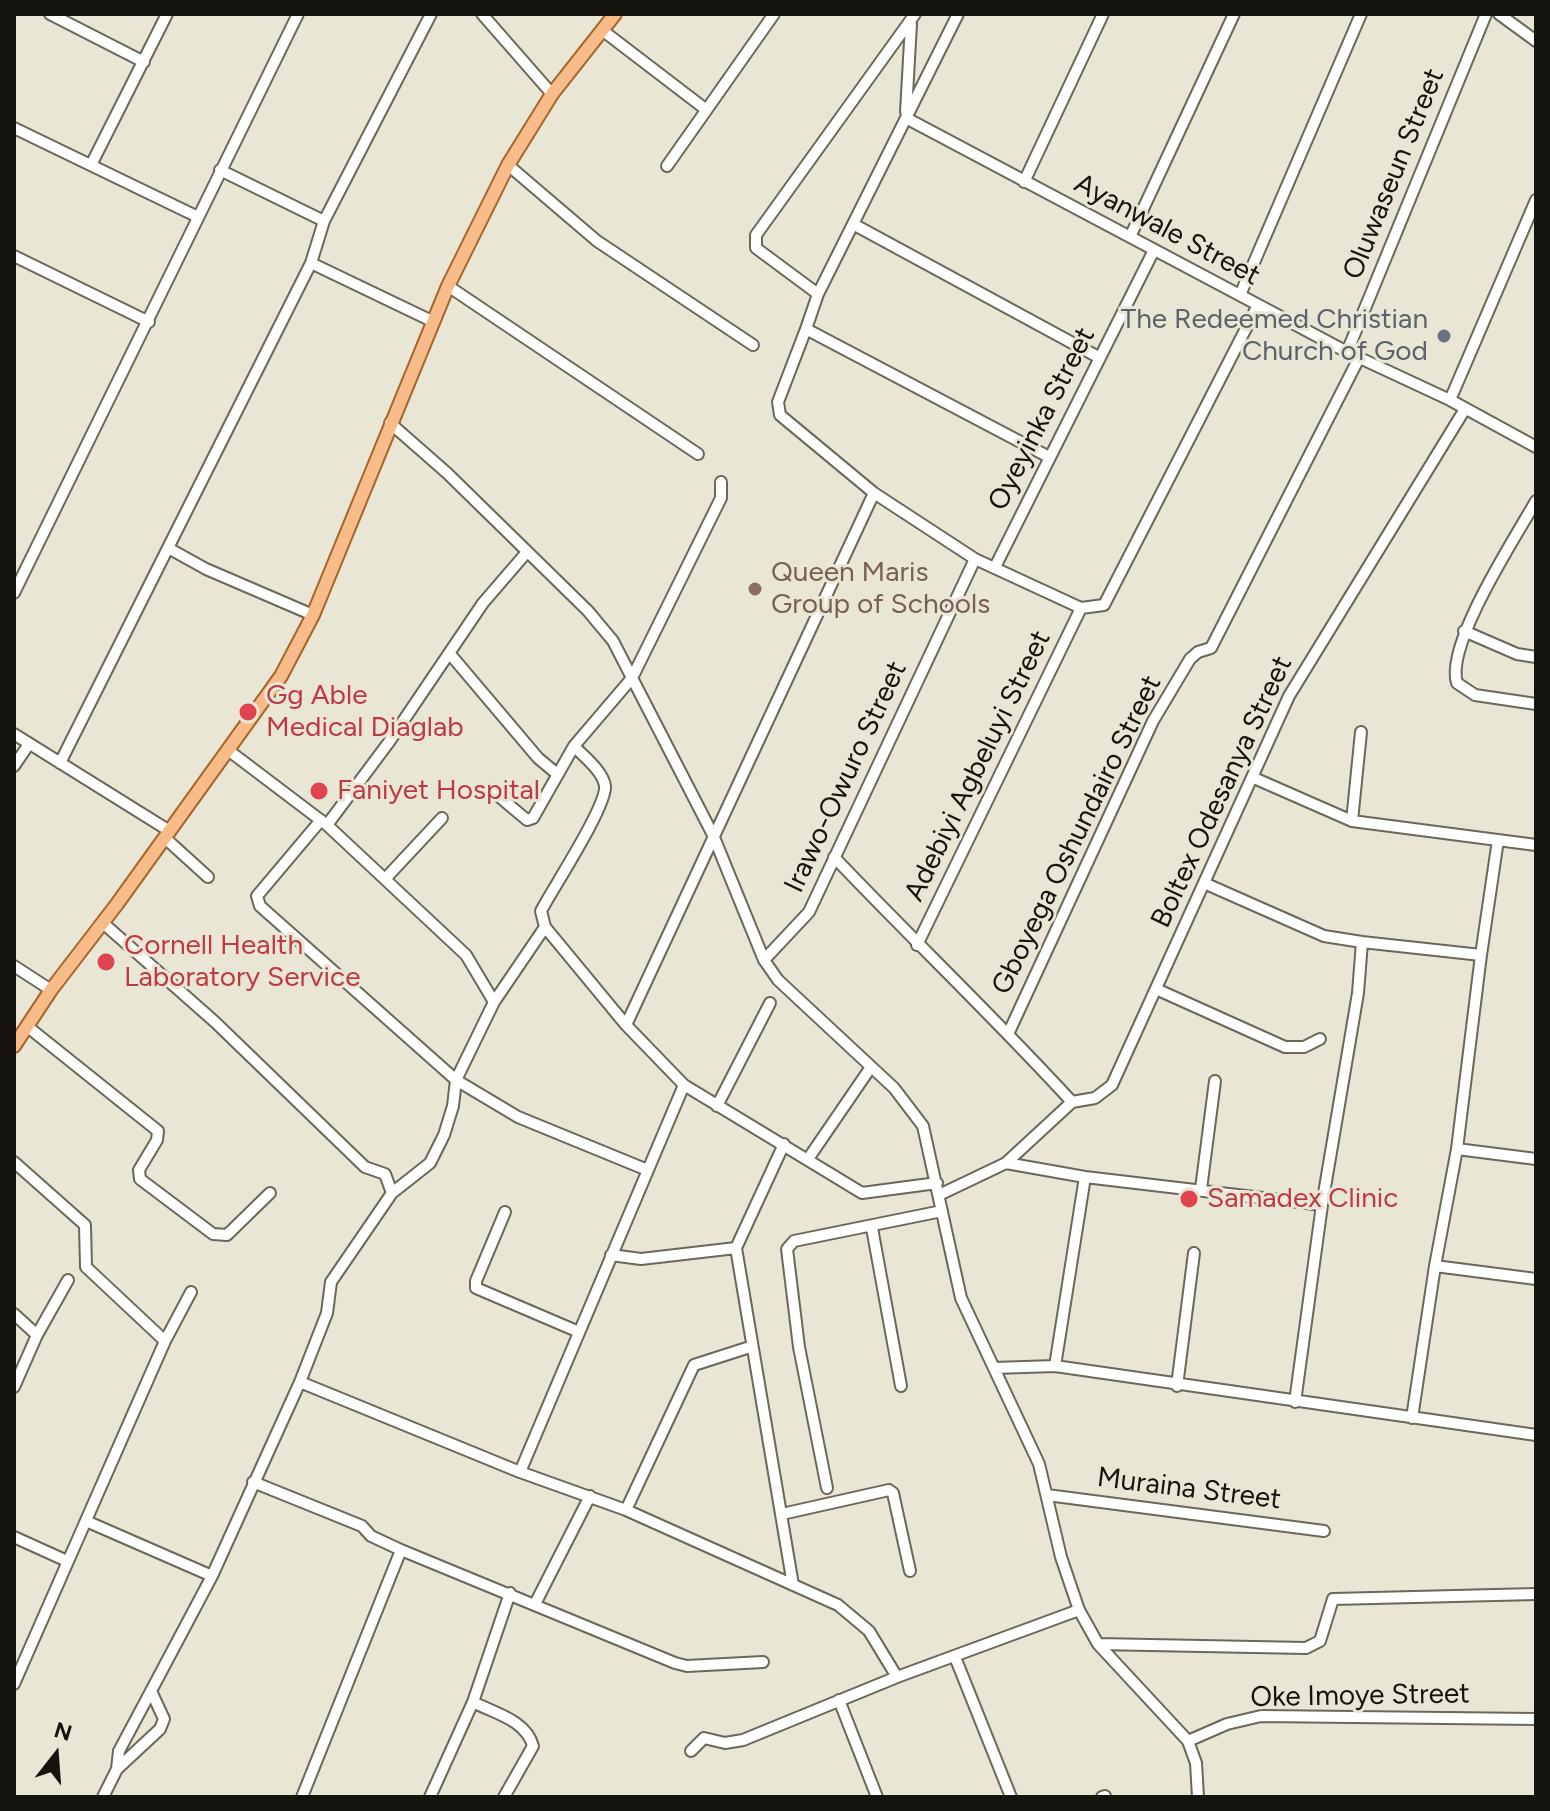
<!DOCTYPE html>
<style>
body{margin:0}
#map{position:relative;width:1550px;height:1811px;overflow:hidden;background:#e9e6d5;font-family:Figtree,sans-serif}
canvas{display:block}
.frame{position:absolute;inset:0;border:16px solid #15140e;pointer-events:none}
.north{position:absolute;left:16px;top:1715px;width:80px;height:80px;-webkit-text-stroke:6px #e9e6d5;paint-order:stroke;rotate:17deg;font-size:22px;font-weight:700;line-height:32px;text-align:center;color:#15140e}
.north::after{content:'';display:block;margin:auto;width:28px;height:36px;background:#15140e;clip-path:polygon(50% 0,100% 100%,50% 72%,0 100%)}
</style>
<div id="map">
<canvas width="1550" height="1811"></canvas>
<div class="frame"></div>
<div class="north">N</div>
</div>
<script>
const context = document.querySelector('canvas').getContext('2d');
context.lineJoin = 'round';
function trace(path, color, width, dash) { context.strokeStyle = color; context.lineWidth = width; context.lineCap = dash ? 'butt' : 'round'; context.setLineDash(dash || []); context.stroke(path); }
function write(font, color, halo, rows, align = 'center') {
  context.font = font + ' Figtree,sans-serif'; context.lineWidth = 6; context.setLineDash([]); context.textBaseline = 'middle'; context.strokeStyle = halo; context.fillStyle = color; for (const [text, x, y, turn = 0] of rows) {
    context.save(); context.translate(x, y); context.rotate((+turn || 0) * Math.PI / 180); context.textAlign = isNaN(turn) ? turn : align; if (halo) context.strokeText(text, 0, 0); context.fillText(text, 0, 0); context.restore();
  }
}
const minor = new Path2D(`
 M50,14L144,62
 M482,14L552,94
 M958,14L818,294L806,329L1049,457
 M1499,14L1536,41
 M602,30L704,108
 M906,112L911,24
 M906,118L1347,352L1450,400L1536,447
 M14,128L198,217
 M91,165L167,14
 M508,165L597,241L753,345
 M667,166L774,14
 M220,170L324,221
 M1024,182L1103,14
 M853,224L1100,358
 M1130,237L1234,14
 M14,256L149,322
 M311,263L434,322
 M448,286L698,454
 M818,294L756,248V235L915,14
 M1240,295L1361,14
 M806,329L778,402L780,415L874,493L975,559L1081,608L1104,605L1258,305
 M1347,352L1486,14
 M1450,400L1536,200
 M390,423L447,473L588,611L613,641L713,835L764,960L778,980L894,1088L923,1126L961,1298L1039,1464L1061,1557L1079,1610L1098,1644L1188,1741L1196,1763L1198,1797
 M1536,501C1515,538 1445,645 1457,683L1475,695L1536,704
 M170,549L206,569L313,615
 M995,567L1154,250
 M14,593L298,14
 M1464,631L1517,654L1536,657
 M450,654L538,758L556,773
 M14,734L168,830
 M228,750L327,825L466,955L494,1002
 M60,763L311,263L324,221L431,14
 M14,766L29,744
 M1254,778L1352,821L1536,845
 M490,789L527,820L533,818L574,746
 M321,820L257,896L260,906L456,1080L518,1117L645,1169
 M1352,821L1361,732
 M327,825L389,742L483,603L527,552
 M165,838L208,877
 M834,857C913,940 995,1018 1072,1102
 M385,879L442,818
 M1204,883L1324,936L1362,942
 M103,923L215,1022L365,1167L385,1174L392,1193
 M545,927L626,1025L684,1085L862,1193L937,1183
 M917,945L1081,608
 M1481,955L1498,840
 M764,960L809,912L975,559
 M14,966L51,990
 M1156,989L1285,1047H1304L1320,1039
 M626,1025L874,493
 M28,1027L158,1131L157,1140L139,1170L140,1179L213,1234L227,1235L270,1193
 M1009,1032L1153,721L1190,659L1198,652L1211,648L1359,358
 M1072,1102L1095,1098L1112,1085L1289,696L1465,409
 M717,1106L770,1003
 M808,1159L871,1067
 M1536,1159L1457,1149L1435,1266L1536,1279
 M14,1162L85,1225L86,1267L165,1341
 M1006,1163L1072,1102
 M1201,1189L1215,1081
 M939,1195L1006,1163L1085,1177L1322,1205
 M505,1212L476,1281V1288L579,1332
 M872,1228L901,1386
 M736,1248L793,1585
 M611,1255L641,1259L736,1248L784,1144
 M14,1314L37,1335
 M1055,1366L1085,1177
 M994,1368L1055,1366L1536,1435
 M300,1382L520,1472L626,1510L838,1605L869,1631L897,1677
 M1177,1386L1194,1253
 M14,1387L37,1335L68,1280
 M1295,1402L1322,1205L1358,993L1362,942L1481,955L1457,1149
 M1412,1418L1435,1266
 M520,1472L684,1085
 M253,1482L362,1526L371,1536L401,1550L675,1663L687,1666L763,1662
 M827,1488L799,1347L787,1249L794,1241L942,1211
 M1047,1495L1324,1531
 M626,1510L694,1365L750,1347
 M782,1514L889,1490L893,1493L910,1571
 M86,1521L212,1576
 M14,1537L67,1561
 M535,1604L590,1496
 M1098,1644L1306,1648L1320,1641L1333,1599L1536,1594
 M955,1657L1011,1797
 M14,1684L165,1341L191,1292
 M839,1700L877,1797
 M473,1702C494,1713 526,1720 533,1746L504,1797
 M1188,1741L1227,1724L1261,1716L1536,1719
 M691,1751L704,1738L725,1743L743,1740L897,1677L1079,1610
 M117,1769L119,1751L151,1691
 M103,1797L117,1769L160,1729L164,1719L151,1691L212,1576L300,1382L327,1313L331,1282L392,1193L430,1163L444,1135L453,1106L456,1080L494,1002L545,927L541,911C553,888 607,806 605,786C603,771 584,757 574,746L632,678L721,498V482
 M302,1797L401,1550
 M430,1797L473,1702L510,1593
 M1102,1797L1105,1796`);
const major = new Path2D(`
 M14,1046L51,990L117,904L281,676L313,615L448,286L508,165L552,94L615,14`);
trace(minor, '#6b6759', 14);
trace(major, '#a5652b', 16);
trace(minor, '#fff', 10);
trace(major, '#f7bc89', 12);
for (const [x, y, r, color] of [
 [1444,336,8,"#6b7280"],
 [755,589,8,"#8d6e63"],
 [248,712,10,"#e0444e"],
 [319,791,10,"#e0444e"],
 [106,962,10,"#e0444e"],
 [1189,1199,10,"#e0444e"]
]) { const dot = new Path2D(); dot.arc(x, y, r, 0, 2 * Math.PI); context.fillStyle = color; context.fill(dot); trace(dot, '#e9e6d5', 3); }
write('28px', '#15140e', '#e9e6d5', [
 ["Oluwaseun Street",1394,174,-68],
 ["Ayanwale Street",1167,230,28],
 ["Oyeyinka Street",1042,419,-63],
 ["Adebiyi Agbeluyi Street",978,766,-64],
 ["Irawo-Owuro Street",846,777,-65],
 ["Boltex Odesanya Street",1222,792,-65],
 ["Gboyega Oshundairo Street",1077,835,-64],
 ["Muraina Street",1189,1489,7],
 ["Oke Imoye Street",1360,1696,-1]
]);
write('28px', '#5b616d', '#e9e6d5', [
 ["The Redeemed Christian",1428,320],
 ["Church of God",1428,352]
], 'right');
write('28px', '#785e54', '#e9e6d5', [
 ["Queen Maris",771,573],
 ["Group of Schools",771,605]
], 'left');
write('28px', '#be3a42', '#e9e6d5', [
 ["Gg Able",266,696],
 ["Medical Diaglab",266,728],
 ["Faniyet Hospital",337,791],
 ["Cornell Health",124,946],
 ["Laboratory Service",124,978],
 ["Samadex Clinic",1207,1199]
], 'left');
</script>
